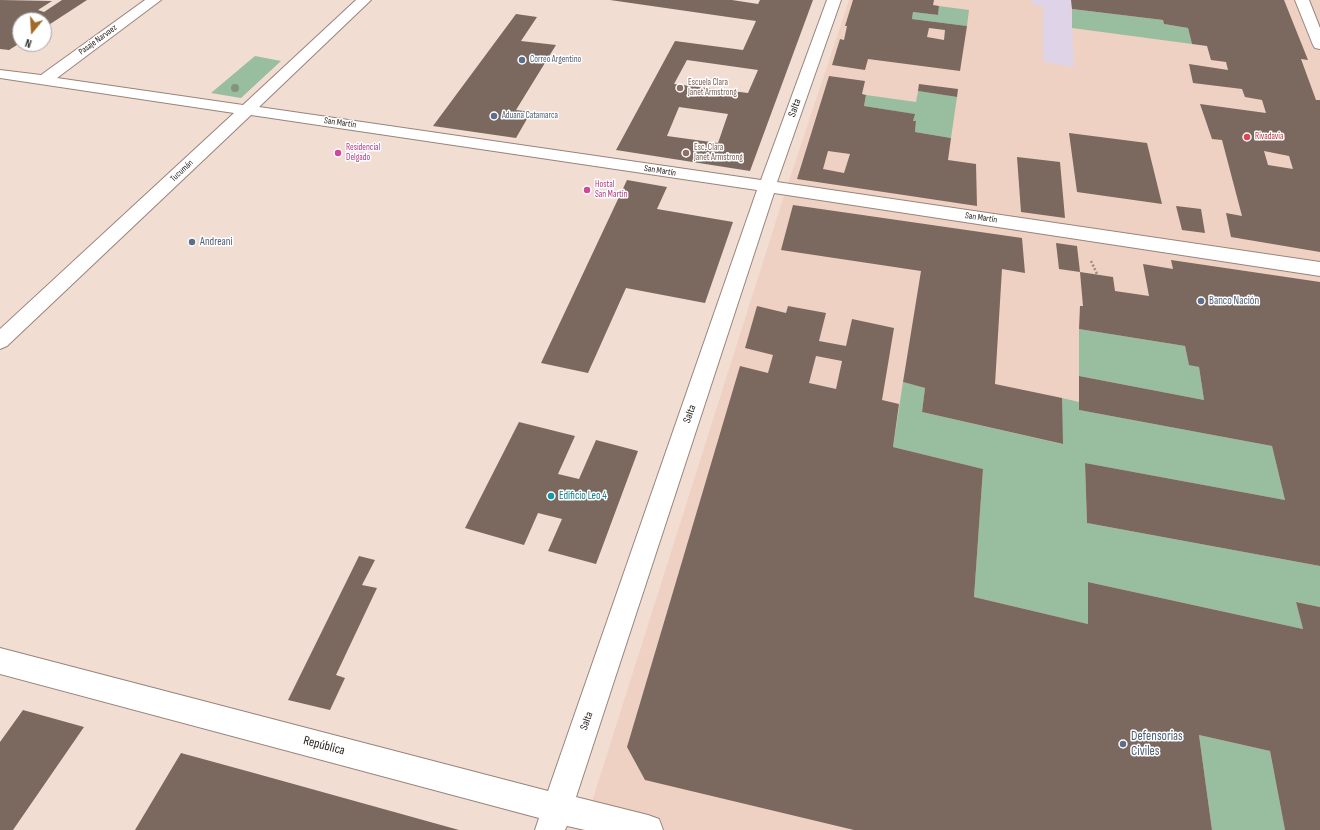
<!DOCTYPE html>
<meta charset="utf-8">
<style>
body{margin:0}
#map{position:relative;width:1320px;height:830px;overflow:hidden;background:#f2ddd2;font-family:"Sofia Sans Condensed",sans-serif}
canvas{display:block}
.north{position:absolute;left:12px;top:12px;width:40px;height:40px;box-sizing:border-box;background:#fff;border:1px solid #a8a5a3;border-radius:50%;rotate:198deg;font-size:11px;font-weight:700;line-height:16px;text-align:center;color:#251e1a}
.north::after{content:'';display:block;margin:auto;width:14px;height:18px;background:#a26a26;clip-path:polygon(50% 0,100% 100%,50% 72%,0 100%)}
</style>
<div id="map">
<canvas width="1320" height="830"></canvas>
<div class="north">N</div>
</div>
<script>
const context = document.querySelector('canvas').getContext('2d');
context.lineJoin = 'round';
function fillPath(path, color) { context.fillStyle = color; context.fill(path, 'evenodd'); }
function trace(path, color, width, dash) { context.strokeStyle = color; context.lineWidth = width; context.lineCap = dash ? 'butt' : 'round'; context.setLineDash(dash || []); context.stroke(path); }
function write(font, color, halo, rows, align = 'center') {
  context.font = font + ' "Sofia Sans Condensed",sans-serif'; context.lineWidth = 3; context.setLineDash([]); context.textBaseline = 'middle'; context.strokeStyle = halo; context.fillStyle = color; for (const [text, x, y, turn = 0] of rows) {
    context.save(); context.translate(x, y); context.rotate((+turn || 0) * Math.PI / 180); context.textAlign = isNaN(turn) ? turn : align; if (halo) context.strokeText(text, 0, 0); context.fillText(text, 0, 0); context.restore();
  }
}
fillPath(new Path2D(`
 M849,0H1320V830H583L781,205Z`), '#eed1c3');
fillPath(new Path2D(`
 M1032,0H1071L1074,67L1043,62V6L1032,5Z`), '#dfd3e7');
fillPath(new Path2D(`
 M939,6L969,10L967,26L912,19L913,12L938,15Z
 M1072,9L1163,20L1164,24L1188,28L1192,44L1072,28Z
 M255,56L281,61L241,98L211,93Z
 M918,91L957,97L951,138L915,132L916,121H913L914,114L864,106L866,95L916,102Z
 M1079,329L1185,346L1189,364L1199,367L1204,400L1079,376Z
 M903,382L925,388L922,412L1062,444V398L1079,402V410L1272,446L1285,500L1085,463L1087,523L1320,566V607L1296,602L1303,629L1088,582V624L974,597L983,469L893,447Z
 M1199,735L1270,751L1285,830H1212Z`), '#99bd9f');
fillPath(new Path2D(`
 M0,0L52,1L38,10L44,12L62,0H87L44,28V20H20V43L9,50L0,49Z
 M610,0H732L758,4L760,0H813L750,171L616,150L675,41L743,50L756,21ZM687,60L758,70L748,93L674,84ZM679,107L728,114L718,143L667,136Z
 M853,0H934L933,5L939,6L938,15L913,12L912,19L967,26L960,71L868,59L865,70L832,65L840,39L844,40L847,26H845ZM929,28L945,30L944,40L927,37Z
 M1071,0H1284L1308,60L1301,59L1316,100H1320V252L1231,237L1226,213L1242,216L1222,140L1212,139L1200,104L1266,113L1262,100L1245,97L1242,89L1193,83L1189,64L1228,70L1226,62L1211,60L1207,46L1192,44L1188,28L1164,24L1163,20L1072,9ZM1264,151L1289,156L1293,169L1268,165Z
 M516,14L537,17L521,41L556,45L516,110L531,112L516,138L433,126Z
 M829,76L865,81L862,94L866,95L864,106L915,114L913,121H916L915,132L951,138L948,160L976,164L977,206L797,179ZM828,151L850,154L844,173L823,169Z
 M919,84L958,89L957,97L918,91Z
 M1069,133L1147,143L1162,204L1077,192Z
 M1017,157L1060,162L1065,218L1021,212Z
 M627,180L667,187L657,209L733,222L705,303L626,288L588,373L541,363Z
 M793,205L1022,238L1025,273L1002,269L995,384L1062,398L1063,444L922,412L925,388L903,382L921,271L781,250Z
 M1176,206L1201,209L1205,233L1182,230Z
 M1056,243L1077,246L1080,272L1059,269Z
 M1171,260L1320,282V566L1087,523L1085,463L1285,500L1272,446L1079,410V376L1204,400L1199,367L1189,365L1185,346L1079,329L1080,306H1083L1080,272L1113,277L1115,291L1149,296L1143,264L1173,269Z
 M757,306L786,313L788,306L826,313L819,341L846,346L852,319L894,328L882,400L899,404L893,447L983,469L974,597L1088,624V582L1303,629L1296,602L1320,607V830H1285L1270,751L1199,735L1212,830H854L645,780L627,747L740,366L768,373L773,355L745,348ZM816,356L842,361L836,389L809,383Z
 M519,422L575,436L558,474L579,479L596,440L638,451L596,564L548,551L562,519L538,513L524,545L465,528Z
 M359,556L375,560L362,585L377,588L336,675L345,678L330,710L288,700Z
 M23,710L84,727L13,830H0V742Z
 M181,753L254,773L459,830H135Z`), '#7b685f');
const minor = new Path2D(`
 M145,0H161L57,78L243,105L356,0H371L259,107L761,180L827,0H841L777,182L1320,262V276L774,193L576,797L648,815L659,819L663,830H585L567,826L565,830H535L539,818L0,674V648L548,791L757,190L251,115L7,346L0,349V329L234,113L0,78V70L41,75Z
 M1295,0H1309L1320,28V49L1315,48L1313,45Z`);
trace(minor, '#98847b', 2);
trace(new Path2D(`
 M1091,261L1097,274`), '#9a8b83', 2.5, [2, 2]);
fillPath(minor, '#fff');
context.fillStyle = '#80957a';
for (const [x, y] of [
 [235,88]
]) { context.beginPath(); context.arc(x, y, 4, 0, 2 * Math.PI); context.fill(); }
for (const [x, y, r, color] of [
 [522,60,4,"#5c6f8a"],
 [680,88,4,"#8d6e63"],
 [494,116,4,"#5c6f8a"],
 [1247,137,4,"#e0444e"],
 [338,153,4,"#d1479c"],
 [686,153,4,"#8d6e63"],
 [587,190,4,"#d1479c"],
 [192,242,4,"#5c6f8a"],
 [1201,301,4,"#5c6f8a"],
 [551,496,4,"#0f9aa8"],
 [1123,744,4,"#5c6f8a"]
]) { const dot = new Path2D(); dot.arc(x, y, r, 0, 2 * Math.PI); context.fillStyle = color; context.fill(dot); trace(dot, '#fff', 1.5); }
write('9px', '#251e1a', '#fff', [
 ["Pasaje Narvaez",98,40,-36],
 ["San Martín",340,123,8],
 ["Tucumán",182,171,-43],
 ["San Martín",660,171,9],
 ["San Martín",981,218,8]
]);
write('9px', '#4e5e75', '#fff', [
 ["Correo Argentino",530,60],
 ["Aduana Catamarca",502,116]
], 'left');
write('9px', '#785e54', '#fff', [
 ["Escuela Clara",688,83],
 ["Janet Armstrong",688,93],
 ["Esc. Clara",694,148],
 ["Janet Armstrong",694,158]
], 'left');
write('9px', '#be3a42', '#fff', [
 ["Rivadavia",1255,137]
], 'left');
write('9px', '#b23c85', '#fff', [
 ["Residencial",346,148],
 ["Delgado",346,158],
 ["Hostal",595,185],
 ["San Martín",595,195]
], 'left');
write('11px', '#251e1a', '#fff', [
 ["Salta",795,108,-70],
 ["Salta",690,414,-71],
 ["Salta",587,721,-71]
]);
write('11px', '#4e5e75', '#fff', [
 ["Andreani",200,242],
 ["Banco Nación",1209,301]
], 'left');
write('11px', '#0d838f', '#fff', [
 ["Edificio Leo 4",559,496]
], 'left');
write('13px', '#4e5e75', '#fff', [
 ["Defensorias",1131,737],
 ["Civiles",1131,752]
], 'left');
write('13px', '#251e1a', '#fff', [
 ["República",324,746,15]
]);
</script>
